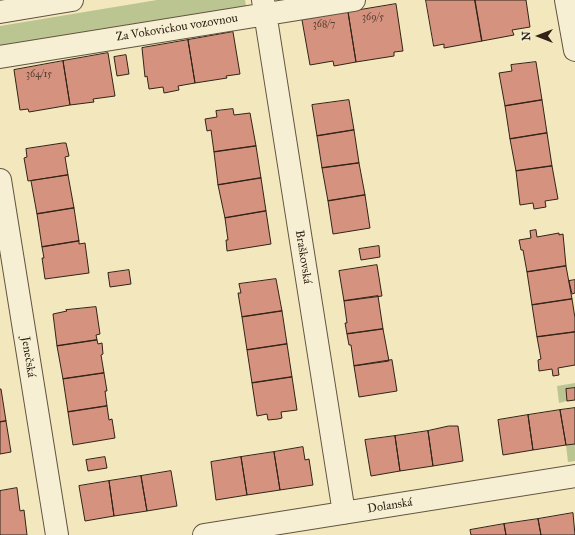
<!DOCTYPE html>
<meta charset="utf-8">
<style>
body{margin:0}
#map{position:relative;width:575px;height:535px;overflow:hidden;background:#f3e7bd;font-family:"IM FELL Great Primer",serif}
canvas{display:block}
.north{position:absolute;left:519px;top:16px;width:40px;height:40px;-webkit-text-stroke:3px #f7efd4;paint-order:stroke;rotate:270deg;font-size:11px;font-weight:700;line-height:16px;text-align:center;color:#312317}
.north::after{content:'';display:block;margin:auto;width:14px;height:18px;background:#312317;clip-path:polygon(50% 0,100% 100%,50% 72%,0 100%)}
</style>
<div id="map">
<canvas width="575" height="535"></canvas>
<div class="north">N</div>
</div>
<script>
const context = document.querySelector('canvas').getContext('2d');
context.lineJoin = 'round';
function fillPath(path, color) { context.fillStyle = color; context.fill(path, 'evenodd'); }
function trace(path, color, width, dash) { context.strokeStyle = color; context.lineWidth = width; context.lineCap = dash ? 'butt' : 'round'; context.setLineDash(dash || []); context.stroke(path); }
function write(font, color, halo, rows, align = 'center') {
  context.font = font + ' "IM FELL Great Primer",serif'; context.lineWidth = 4; context.setLineDash([]); context.textBaseline = 'middle'; context.strokeStyle = halo; context.fillStyle = color; for (const [text, x, y, turn = 0] of rows) {
    context.save(); context.translate(x, y); context.rotate((+turn || 0) * Math.PI / 180); context.textAlign = isNaN(turn) ? turn : align; if (halo) context.strokeText(text, 0, 0); context.fillText(text, 0, 0); context.restore();
  }
}
fillPath(new Path2D(`
 M157,0H245L246,6L0,46V26Z
 M575,383V388L566,389L567,401L559,403L557,386Z
 M575,444V461L568,462L566,445Z`), '#bac592');
const building = new Path2D(`
 M426,0H475L482,41L444,48V44L434,46Z
 M475,0H526L530,27L512,30L514,35L482,41Z
 M396,4L403,51L394,52V56L356,62L348,12Z
 M348,12L356,62L334,66L333,61L310,65L302,20Z
 M233,32L240,74L226,76L227,78L195,83L188,40Z
 M188,40L195,83L178,86L179,90L164,93L163,87L149,89L147,76L145,77L142,48Z
 M108,53L115,96L93,99L94,102L70,105L63,61Z
 M126,55L129,74L117,76L114,57Z
 M63,61L70,105L29,112L28,109L20,110L14,70Z
 M536,62L542,100L505,106L499,73L512,71L511,65Z
 M349,100L354,130L317,136L312,105Z
 M542,100L547,133L510,139L505,106Z
 M233,109L234,115L250,113L256,146L214,152L211,130L207,131L205,119L217,117L216,111Z
 M354,130L359,163L322,168L317,136Z
 M547,133L552,166L516,171L510,139Z
 M63,143H66L69,156L65,157L68,175L28,181L24,158L27,157L26,149Z
 M256,146L261,178L218,185L214,152Z
 M359,163L365,195L328,201L322,168Z
 M552,166L558,199L545,201L546,207L534,209L533,203L520,205L516,171Z
 M68,175L74,208L37,214L31,181Z
 M261,178L266,211L225,218L218,185Z
 M365,195L370,228L333,234L328,201Z
 M74,208L79,241L42,247L37,214Z
 M266,211L271,244L227,251L226,240H228L225,218Z
 M536,230L537,237L559,233V235L563,234L566,266L527,272L523,250H521L519,240L531,238L530,231Z
 M79,241V244L85,243L89,273L45,279L42,258H44L42,247Z
 M379,246L380,257L361,260L359,249Z
 M377,265L382,296L344,301L339,271Z
 M566,266L572,299L532,305L527,272Z
 M129,270L131,284L110,287L108,273Z
 M276,279L282,311L242,317L238,293H241L239,284Z
 M575,280V293L572,294L569,281Z
 M378,296L383,329L347,334L345,323H347L344,301Z
 M572,299L575,318V332L537,337L532,305Z
 M96,307L100,334L96,335L97,340L57,346L53,314L67,311L66,310Z
 M282,311L287,344L247,350L242,317Z
 M383,329L389,361L354,366L351,345H349L347,334Z
 M575,332V365L558,368L559,375L553,376L552,369L539,371L538,360L541,359L537,337Z
 M97,340L98,344L102,343L103,354L101,355L104,373L63,379L57,346Z
 M287,344L292,377L252,383L247,350Z
 M392,360L397,391L359,397L354,366Z
 M104,373L107,391H105L107,406L68,412L63,379Z
 M292,377L297,410L281,412L282,418L278,419L268,420L267,414L257,416L252,383Z
 M575,388V400L567,401L566,389Z
 M0,389H1L6,421L0,422Z
 M107,406L109,420L112,419L115,438L73,445L68,412Z
 M575,408V444L566,445L560,410Z
 M560,410L566,445L533,450L528,415Z
 M528,415L533,450L503,455L498,420Z
 M6,421L11,452L0,454V422Z
 M449,426H458L463,461L433,466L428,431Z
 M428,431L433,466L400,471L395,436Z
 M395,436L400,471L371,476L365,440Z
 M303,447L305,460L309,459L313,485L280,490L274,452Z
 M274,452L280,490L247,495L241,457Z
 M105,457L107,468L88,471L86,460Z
 M241,457L247,495L216,500L211,462Z
 M171,471L177,506L147,511L141,476Z
 M141,476L147,511L114,516L109,481Z
 M109,481L114,516L85,521L79,486Z
 M17,488L20,511L24,510L27,535H0V491Z
 M573,513L575,535H541L538,519Z
 M538,519L541,535H506L504,524Z
 M504,524L506,535H471L470,530Z`);
fillPath(building, '#d5937f');
trace(building, '#312317', 1);
const minor = new Path2D(`
 M263,0L344,513
 M566,0L575,50
 M0,12L72,0
 M0,57L354,0
 M0,180L57,535
 M204,535L575,476`);
trace(minor, '#625440', 24);
trace(minor, '#f7efd4', 22);
write('10px', '#5a3f31', null, [
 ["369/5",373,18],
 ["368/7",324,25],
 ["364/15",39,75]
]);
write('12px', '#312317', '#f7efd4', [
 ["Za Vokovickou vozovnou",177,28,-9],
 ["Braškovská",303,257,81],
 ["Jenečská",28,357,81],
 ["Dolanská",390,506,-9]
]);
</script>
